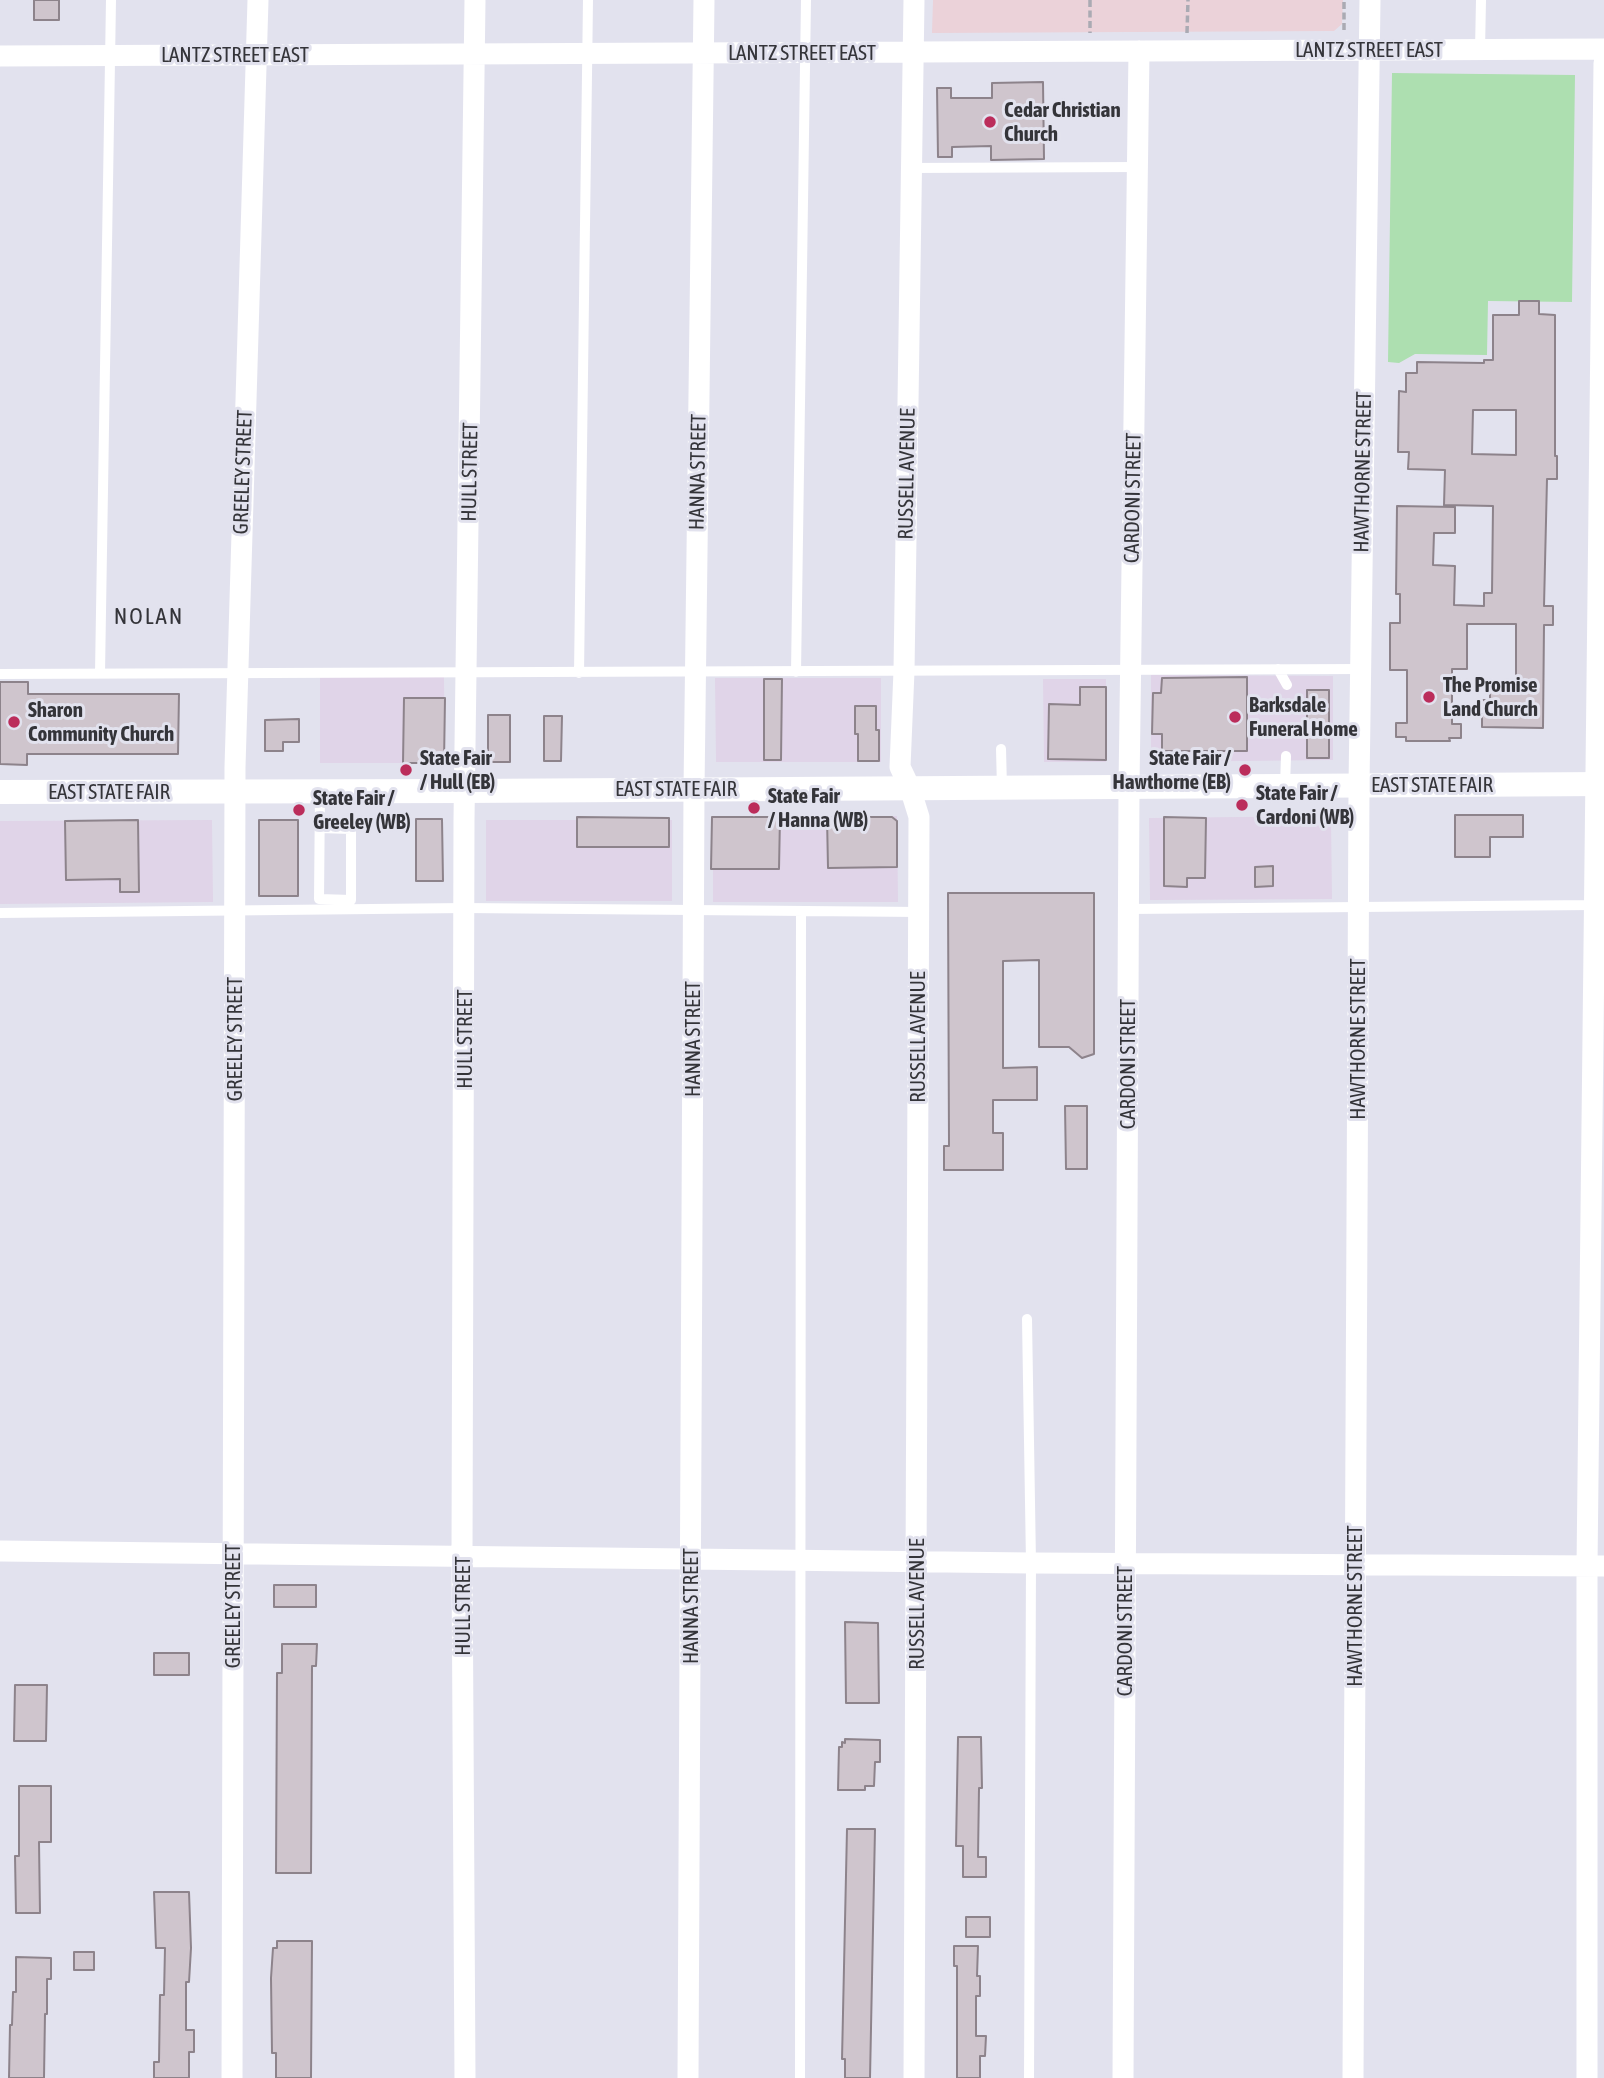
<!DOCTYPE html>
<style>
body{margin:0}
canvas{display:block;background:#e2e2ee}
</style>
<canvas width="1604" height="2078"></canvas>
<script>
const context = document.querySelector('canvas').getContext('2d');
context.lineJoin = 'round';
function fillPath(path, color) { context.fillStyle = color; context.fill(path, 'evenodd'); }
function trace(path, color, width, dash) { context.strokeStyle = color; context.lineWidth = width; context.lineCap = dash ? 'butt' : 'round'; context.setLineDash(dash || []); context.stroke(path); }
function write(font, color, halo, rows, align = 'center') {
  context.font = font + ' "Asap Condensed",sans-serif'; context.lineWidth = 6; context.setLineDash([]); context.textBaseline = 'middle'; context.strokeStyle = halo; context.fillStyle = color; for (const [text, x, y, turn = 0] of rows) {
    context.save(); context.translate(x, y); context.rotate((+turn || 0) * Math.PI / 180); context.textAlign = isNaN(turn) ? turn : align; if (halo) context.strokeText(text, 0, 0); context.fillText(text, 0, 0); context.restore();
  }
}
fillPath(new Path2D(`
 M1151,675L1333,676V760L1151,762Z
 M320,677H444L445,763H320Z
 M715,678H881V762H716Z
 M1043,679H1106V762H1044Z
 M897,816L898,902H713V817Z
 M1331,816L1332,899L1150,900L1149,818Z
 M212,820L213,902L0,904V821Z
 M486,820H672V901H486Z`), '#e0d4e8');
fillPath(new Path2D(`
 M933,0H1343L1342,24L1334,31L932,33Z`), '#ebd2d9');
fillPath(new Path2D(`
 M1392,73L1575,75L1572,302L1488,301L1487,355L1415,354L1399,363L1388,362Z`), '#addfb0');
const building = new Path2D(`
 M34,0H59V20H34Z
 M1043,82L1044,159L991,160V146L952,147V157H938L937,88H951V98H992V83Z
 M1519,301H1539V314L1555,315V456H1557V479H1547L1544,606H1553V625H1544L1543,728L1482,727V700H1490V690H1516V624H1467V669H1452V724H1461V738H1449L1450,741H1406V737H1396V723H1407V670H1390V623H1400V594H1396L1397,506L1455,507V533H1434L1433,565L1455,566L1454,605L1484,606V593H1492L1493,506L1444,505L1445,470L1408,469L1409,452H1398L1399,391L1406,392V373H1417V362L1484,363V360H1493V315H1519ZM1473,410H1516V455L1472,454Z
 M1247,677V751H1162V734H1152L1153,693H1161L1162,678Z
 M764,679H782L781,760H764Z
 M0,682H28V694H179L178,754H27V765L0,764Z
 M1080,687H1106V760L1048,759L1049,704L1080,705Z
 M1307,690H1329V758H1307Z
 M404,698H445L444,763H403Z
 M855,706H876V730H879V761H858V734H855Z
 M488,715H510V762H488Z
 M544,716H562L561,761H544Z
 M299,719V742H283V751H265V720Z
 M1455,815H1523V837H1490V857H1455Z
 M577,817L669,818V847H577Z
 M712,817H780L779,869H711Z
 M827,817H892L897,821V867L828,868Z
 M1164,817L1206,818L1205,878H1187V887L1164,886Z
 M416,819H442L443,881H416Z
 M138,820L139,892H120V879L66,880L65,821Z
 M259,820H298V896H259Z
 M1273,866V886L1255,887V867Z
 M948,893H1094V1054L1082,1058L1069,1047H1039V960L1003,961V1068L1037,1067V1100H993V1133H1003V1170H944V1146H949Z
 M1065,1106H1087V1169H1066Z
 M274,1585H316V1607H274Z
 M845,1622L878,1623L879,1703H846Z
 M282,1644H317L316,1666H312L311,1873H276L277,1673H282Z
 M154,1653H189V1675H154Z
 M15,1685H47L46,1741H14Z
 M958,1737H981L982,1788H979L978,1857H986V1877H963V1846H956Z
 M845,1739L880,1740V1762H875L874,1786H865V1790H838L839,1747H842V1742L845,1743Z
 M19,1786H51V1842H39L40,1913H16L15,1856H19Z
 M847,1829H875L870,2078H845V2059H842Z
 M154,1892H189L191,1948L189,1982H186V2030H194V2052H189V2078H154V2062H159L160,1995H164L165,1948H156Z
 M966,1917H990V1937H966Z
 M277,1941H312L311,2078H276V2053H272L271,1978L273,1948H277Z
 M954,1946H978L977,1976H980V1996H976V2036H986L985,2056H980V2078H957V1966H954Z
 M74,1952H94V1970H74Z
 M16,1957L51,1958V1979H47V2014H45L44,2078H9L10,2025H12L13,1992H16Z`);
fillPath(building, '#cfc5cd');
trace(building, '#8d838b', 2);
trace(new Path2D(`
 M1090,0V33
 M1344,30V0
 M1187,33L1188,0`), '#aaaab3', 3.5, [7, 3.5]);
trace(new Path2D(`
 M1480,50L1481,0
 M912,168L1137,167
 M1278,669L1287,685
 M796,672L806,0
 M100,673L111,0
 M579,673L588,0
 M0,674L1361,669
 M1001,749L1002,788
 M1285,786L1286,756
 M320,790L319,899L351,900V829L320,828
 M1129,909L1593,905L1598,903
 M0,913L465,908L919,912
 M1027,1319L1031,1563L1029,2078
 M800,2078L801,912`), '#fff', 10);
trace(new Path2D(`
 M0,56L1604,49
 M0,1551L1031,1563L1604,1566
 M232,2078L235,767L258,0
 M465,2078L462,1556L464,820L475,0
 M688,2078L694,789L704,0
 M914,2078L919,817L910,788L900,767L904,671L914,0
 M1123,2078L1129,787L1139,51
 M1353,2078L1359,786L1370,0
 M1587,2078V1566L1604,63`), '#fff', 21);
trace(new Path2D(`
 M0,792L465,791L1604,784`), '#fff', 24);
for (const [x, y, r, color] of [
 [990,122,7,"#bb2d5b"],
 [1429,697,7,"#bb2d5b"],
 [1235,717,7,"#bb2d5b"],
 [14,722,7,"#bb2d5b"],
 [406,770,7,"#bb2d5b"],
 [1245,770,7,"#bb2d5b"],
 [1242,805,7,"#bb2d5b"],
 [754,808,7,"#bb2d5b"],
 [299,810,7,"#bb2d5b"]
]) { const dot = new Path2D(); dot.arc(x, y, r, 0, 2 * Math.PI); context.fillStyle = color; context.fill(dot); trace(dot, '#e2e2ee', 2.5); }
write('21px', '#343439', '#e2e2ee', [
 ["LANTZ STREET EAST",1369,50],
 ["LANTZ STREET EAST",802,53],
 ["LANTZ STREET EAST",235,55],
 ["GREELEY STREET",243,472,-88],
 ["HULL STREET",470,472,-89],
 ["HANNA STREET",698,472,-89],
 ["HAWTHORNE STREET",1363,472,-89],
 ["RUSSELL AVENUE",907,474,-89],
 ["CARDONI STREET",1133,498,-89],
 ["EAST STATE FAIR",1432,785],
 ["EAST STATE FAIR",676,789],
 ["EAST STATE FAIR",109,792],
 ["RUSSELL AVENUE",918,1037,-90],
 ["GREELEY STREET",235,1039,-90],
 ["HULL STREET",465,1039,-90],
 ["HANNA STREET",693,1039,-90],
 ["HAWTHORNE STREET",1358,1039,-90],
 ["CARDONI STREET",1128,1064,-90],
 ["RUSSELL AVENUE",917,1604,-90],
 ["GREELEY STREET",233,1606,-90],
 ["HULL STREET",463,1606,-90],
 ["HANNA STREET",691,1606,-90],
 ["HAWTHORNE STREET",1355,1606,-90],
 ["CARDONI STREET",1125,1631,-90]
]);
write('bold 21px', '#343439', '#e2e2ee', [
 ["Cedar Christian",1004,110],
 ["Church",1004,134],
 ["The Promise",1443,685],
 ["Land Church",1443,709],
 ["Barksdale",1249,705],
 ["Funeral Home",1249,729],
 ["Sharon",28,710],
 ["Community Church",28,734],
 ["State Fair",420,758],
 ["/ Hull (EB)",420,782],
 ["State Fair /",1231,758,"right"],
 ["Hawthorne (EB)",1231,782,"right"],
 ["State Fair /",1256,793],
 ["Cardoni (WB)",1256,817],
 ["State Fair",768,796],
 ["/ Hanna (WB)",768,820],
 ["State Fair /",313,798],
 ["Greeley (WB)",313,822]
], 'left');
context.letterSpacing = '2px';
write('23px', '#343439', '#e2e2ee', [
 ["NOLAN",149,617]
]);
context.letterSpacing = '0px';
</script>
